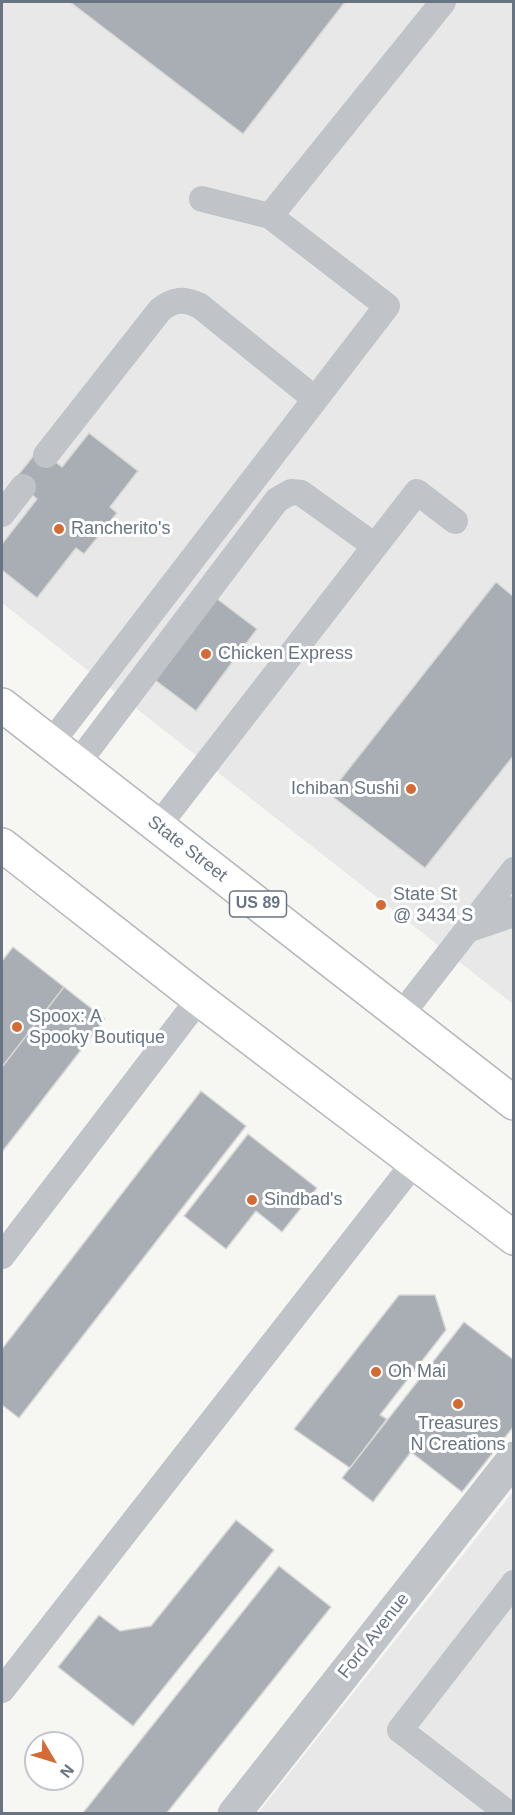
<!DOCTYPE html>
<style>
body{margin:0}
#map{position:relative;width:515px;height:1815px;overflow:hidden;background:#f6f6f3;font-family:Helvetica,sans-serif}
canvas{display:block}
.frame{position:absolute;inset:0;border:3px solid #687482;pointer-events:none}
.north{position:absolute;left:24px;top:1731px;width:60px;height:60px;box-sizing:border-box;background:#fff;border:2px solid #c3c7cd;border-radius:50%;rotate:128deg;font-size:16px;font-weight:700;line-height:24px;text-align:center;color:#687482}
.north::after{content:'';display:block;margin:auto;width:21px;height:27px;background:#d56b34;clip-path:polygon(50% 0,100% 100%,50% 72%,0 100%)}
</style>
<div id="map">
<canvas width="515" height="1815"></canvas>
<div class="frame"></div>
<div class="north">N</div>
</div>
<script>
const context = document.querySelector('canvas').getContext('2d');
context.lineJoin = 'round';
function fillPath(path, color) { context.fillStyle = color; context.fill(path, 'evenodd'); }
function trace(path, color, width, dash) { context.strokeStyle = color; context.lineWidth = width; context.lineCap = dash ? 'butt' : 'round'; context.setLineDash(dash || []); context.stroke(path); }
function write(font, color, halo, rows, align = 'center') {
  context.font = font + ' Helvetica,sans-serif'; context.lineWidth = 6; context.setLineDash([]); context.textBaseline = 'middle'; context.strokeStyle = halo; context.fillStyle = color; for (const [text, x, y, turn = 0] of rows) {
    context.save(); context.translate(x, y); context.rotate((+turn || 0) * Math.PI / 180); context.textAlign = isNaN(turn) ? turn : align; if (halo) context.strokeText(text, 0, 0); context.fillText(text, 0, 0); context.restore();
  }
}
fillPath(new Path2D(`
 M2,2H513V1004L2,603Z
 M513,1492V1813H258Z`), '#e7e8e7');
const building = new Path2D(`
 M70,2H345L243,134Z
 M89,433L138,471L110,507L117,513L84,554L76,548L37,598L2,570V544L37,499L14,480L39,449L62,467Z
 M496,582L514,597V755L425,868L329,794Z
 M216,598L257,629L196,711L155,680Z
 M13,947L64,987L2,1067V961Z
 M64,987L105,1019L2,1152V1067Z
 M201,1091L246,1126L19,1418L2,1405V1349Z
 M248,1134L317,1188L282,1232L256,1211L226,1249L184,1216Z
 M399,1295H435L446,1330L380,1415L387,1419L350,1468L294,1429Z
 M464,1322L514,1360V1426L462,1492L411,1452L373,1502L342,1478Z
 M236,1520L274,1550L133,1726L58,1667L99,1615L120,1631L151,1626Z
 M279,1566L331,1607L166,1814H82Z`);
fillPath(building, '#a8aeb4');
trace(building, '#d8d8d6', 1.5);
const primary = new Path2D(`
 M2,705L514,1103
 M2,845L199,999L514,1238`);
trace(primary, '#b4b7bb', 36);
trace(new Path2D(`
 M270,216L443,2
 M46,455L160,310C174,299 184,298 200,306L315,399
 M2,514L23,487
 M51,743L387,306L270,216L202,199
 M77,764L277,500L291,492L301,493L375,546
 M158,826L417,492L455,521
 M467,930L508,916L514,909
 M401,1015L514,870
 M2,1256L199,999
 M2,1690L414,1163
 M509,1814L400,1730L514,1583`), '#c0c3c7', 26);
trace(new Path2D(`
 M234,1814L514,1458`), '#c0c3c7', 33);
trace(primary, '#fff', 33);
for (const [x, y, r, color] of [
 [59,529,6,"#d56b34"],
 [206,654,6,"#d56b34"],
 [411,789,6,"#d56b34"],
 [381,905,6,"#d56b34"],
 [17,1027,6,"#d56b34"],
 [252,1200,6,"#d56b34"],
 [376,1372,6,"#d56b34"],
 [458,1404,6,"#d56b34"]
]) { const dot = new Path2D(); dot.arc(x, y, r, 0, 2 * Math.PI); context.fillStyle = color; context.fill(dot); trace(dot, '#fff', 2); }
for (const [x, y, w] of [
 [258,904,57]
]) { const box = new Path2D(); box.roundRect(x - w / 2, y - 13, w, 26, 4.5); context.fillStyle = '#fff'; context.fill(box); trace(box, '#687482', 1.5); }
write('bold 16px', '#687482', null, [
 ["US 89",258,904]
]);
write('18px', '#687482', '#fff', [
 ["Rancherito's",71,529],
 ["Chicken Express",218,654],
 ["Ichiban Sushi",399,789,"right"],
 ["State St",393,895],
 ["@ 3434 S",393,916],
 ["Spoox: A",29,1017],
 ["Spooky Boutique",29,1038],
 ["Sindbad's",264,1200],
 ["Oh Mai",388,1372],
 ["Treasures",458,1424,"center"],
 ["N Creations",458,1445,"center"]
], 'left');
write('18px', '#687482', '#fff', [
 ["State Street",187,849,38],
 ["Ford Avenue",374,1636,-52]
]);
</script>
